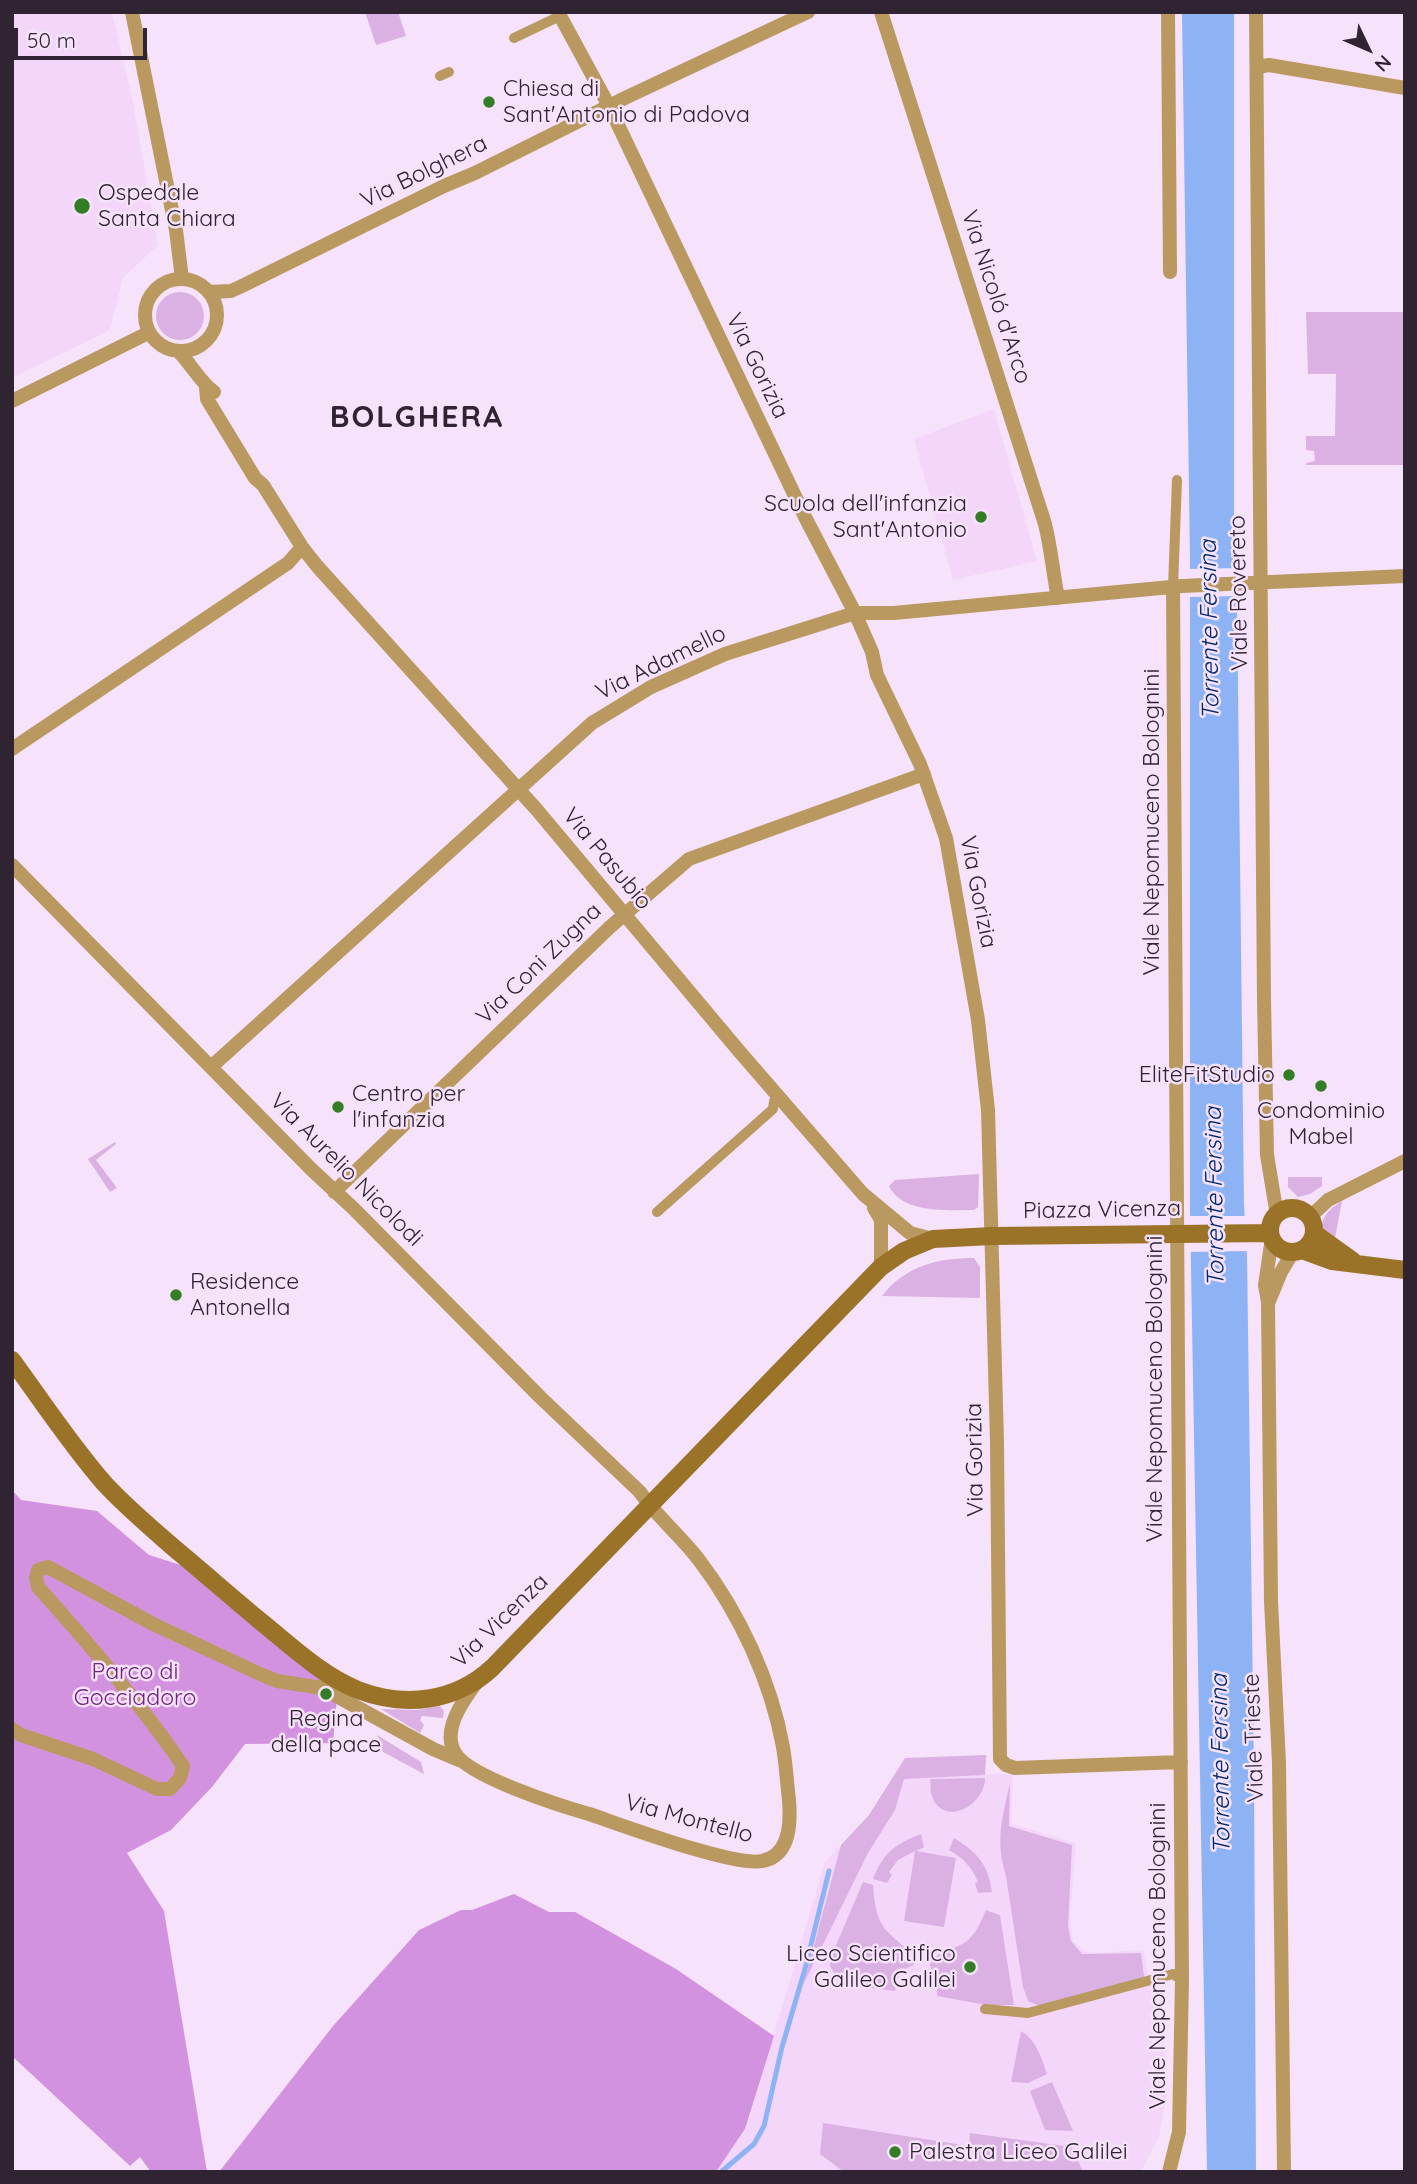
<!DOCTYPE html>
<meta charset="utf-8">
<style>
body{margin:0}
#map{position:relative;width:1417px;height:2184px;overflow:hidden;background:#f6e2fa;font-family:Quicksand,sans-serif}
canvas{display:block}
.frame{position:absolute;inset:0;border:14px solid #302332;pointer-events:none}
.north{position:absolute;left:1333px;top:14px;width:70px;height:70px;-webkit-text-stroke:5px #f6e2fa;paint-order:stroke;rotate:134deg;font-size:19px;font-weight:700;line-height:28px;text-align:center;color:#302332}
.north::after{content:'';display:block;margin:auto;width:24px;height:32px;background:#302332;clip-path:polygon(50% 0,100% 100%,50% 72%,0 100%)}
.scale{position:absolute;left:14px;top:28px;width:133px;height:32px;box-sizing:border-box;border:4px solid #302332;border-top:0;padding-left:9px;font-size:21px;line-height:24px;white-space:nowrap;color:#302332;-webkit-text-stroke:5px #f6e2fa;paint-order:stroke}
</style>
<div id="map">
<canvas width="1417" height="2184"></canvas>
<div class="frame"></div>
<div class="north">N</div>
<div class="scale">50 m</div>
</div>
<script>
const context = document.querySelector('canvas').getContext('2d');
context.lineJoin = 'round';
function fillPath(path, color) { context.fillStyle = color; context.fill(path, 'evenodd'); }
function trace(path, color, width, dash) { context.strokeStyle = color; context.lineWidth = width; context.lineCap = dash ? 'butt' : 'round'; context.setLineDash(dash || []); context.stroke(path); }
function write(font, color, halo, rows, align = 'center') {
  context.font = font + ' Quicksand,sans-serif'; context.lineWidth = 5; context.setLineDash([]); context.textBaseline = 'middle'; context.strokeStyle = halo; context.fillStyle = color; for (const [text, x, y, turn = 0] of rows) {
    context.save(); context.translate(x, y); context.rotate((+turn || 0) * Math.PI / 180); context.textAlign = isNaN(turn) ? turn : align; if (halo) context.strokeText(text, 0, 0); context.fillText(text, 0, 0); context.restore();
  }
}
fillPath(new Path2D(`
 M12,12H112L133,102L158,245L123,278L110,330L12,378Z
 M994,409L1037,561L953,580L914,439Z
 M998,1774L1013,1775L1011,1824L1076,1843L1070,1917L1073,1940L1083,1951L1097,1953L1143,1950L1166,2057L1168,2090L1159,2136L1141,2172H716L746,2129L825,1862L869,1815L892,1779Z`), '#f5d6fb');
fillPath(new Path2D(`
 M365,12H398L406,36L376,45Z
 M156 316a24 24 0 1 1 48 0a24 24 0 1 1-48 0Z
 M1306,312H1405V465H1306V463L1315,461L1314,451L1306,450V436H1335L1336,374H1308Z
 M115,1142L116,1144L96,1160L117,1188L110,1192L88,1159Z
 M979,1174L978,1207L974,1210C949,1210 902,1214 889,1186L895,1180Z
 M1288,1177H1322V1186L1310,1194L1298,1197L1288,1187Z
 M1342,1201L1334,1243L1322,1228C1322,1214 1332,1208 1342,1201Z
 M974,1258L980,1267V1298L882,1296C905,1266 938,1258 974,1258Z
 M440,1706L444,1711L443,1718L422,1716L420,1720L424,1725L420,1733L381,1709L417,1710Z
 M377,1735L421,1762L424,1774L383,1752Z
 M986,1755L985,1775L904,1779L895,1810L868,1853L804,1983L841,1845L869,1815L905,1758Z
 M985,1778C985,1806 943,1828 932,1796C930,1792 931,1785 930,1779Z
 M1010,1783L1009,1826L1072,1845L1068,1926L1071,1941L1082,1954L1141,1953L1144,1977L1039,2006L1028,2001L1023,1987L1006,1876C995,1840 1002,1819 1010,1783Z
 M921,1834L924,1847L916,1851L956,1858L944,1927L904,1921L915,1851L898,1860L889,1872L892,1875L887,1883L873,1879C883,1853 895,1844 921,1834Z
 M954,1838C978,1853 988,1864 992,1892L978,1893L975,1883L978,1882C971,1866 964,1859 949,1850Z
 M863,1882L873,1885C874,1900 876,1917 885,1929C896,1942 910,1947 914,1965C900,1970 897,1977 895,1991L841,1984L830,1966L831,1957Z
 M986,1910L1000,1915L1014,2005H986L937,1996V1983L930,1965C937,1949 955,1951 968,1940C977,1932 981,1921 986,1910Z
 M1021,2031C1037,2041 1041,2057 1047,2074L1028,2083L1011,2082Z
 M1052,2082L1073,2131L1045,2130L1030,2091Z
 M823,2123L969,2146L970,2133L1072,2147L1083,2172H978L969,2170L968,2172H844L820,2154Z`), '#dbb1e3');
fillPath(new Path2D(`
 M12,1490L21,1500L97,1511L149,1555L184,1566L338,1685L333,1743L245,1744L212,1787L171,1830L127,1853L164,1911L207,2172H151L140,2157L130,2166L12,2056Z
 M514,1894L549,1912H575L676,1969L774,2036L745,2129L716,2172H219L333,2026L419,1930L461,1910H472Z`), '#d292df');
fillPath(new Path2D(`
 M1182,12H1234V555L1237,602L1244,1205L1247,1255L1254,1774L1256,2172H1207L1190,1210V559Z`), '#8db3f4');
fillPath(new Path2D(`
 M1239,568L1240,596L1186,597V569Z
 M1187,1216H1248L1250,1251L1188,1252Z`), '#f6e2fa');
trace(new Path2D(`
 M721,2172L754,2144L764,2126L782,2047L805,1969L829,1871`), '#8db3f4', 5);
trace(new Path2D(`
 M514,38L560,16
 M440,76L449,72
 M1173,587L1177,480
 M657,1212L773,1109L774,1101L778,1097
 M985,2009L1028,2013L1173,1974L1182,1980`), '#ba9960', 10);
trace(new Path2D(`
 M132,12L176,230L182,279
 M558,12L609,106L805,517L855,613L872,652L877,675L920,764L946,838L978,1020L988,1110L997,1442L1000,1759L1006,1765L1015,1768L1181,1762
 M881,12L1045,524C1051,548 1053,573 1058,598
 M1168,12L1170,272
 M1256,12L1264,999L1267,1155L1277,1215
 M1257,67L1269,65L1405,88
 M145 315a36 36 0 1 1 72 0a36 36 0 1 1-72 0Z
 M209,292L231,291L242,286L444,186L475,173L627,97L808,12
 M179,352C191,364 200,382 214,392
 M206,387L207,399L255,478L263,485L302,547L317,566L537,810L739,1051L863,1194L910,1233L933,1239
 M12,401L148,333
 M12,749L288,563L302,547
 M12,865L311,1169L354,1209L540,1397L640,1492C657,1517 681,1536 699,1560C740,1614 771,1681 783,1747C786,1765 787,1783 789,1800C791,1823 790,1856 762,1861C734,1867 622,1825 589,1814C561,1806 469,1777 455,1753C441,1730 464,1699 477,1682
 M211,1067L592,723L651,687L725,654L855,613H894L1182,586L1405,576
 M334,1192L610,927L689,859L924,774
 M874,1208L881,1220V1267
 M1310,1217L1328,1200L1405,1161
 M1272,1238L1265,1285L1268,1302L1271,1601L1279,1763L1284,2172
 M1269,1301L1281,1272L1293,1252
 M12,1729L21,1735L93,1759L157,1789H170L180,1778L183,1766C140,1703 89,1644 38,1587L36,1578L38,1570L48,1567L153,1624L260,1674L277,1681L322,1688L433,1749L459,1760
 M1169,2172L1179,2132L1182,1980L1173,587`), '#ba9960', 14);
trace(new Path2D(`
 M1270 1230a22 22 0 1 1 44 0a22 22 0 1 1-44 0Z
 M1314,1233L1353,1261
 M1302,1250L1332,1261L1405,1270
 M12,1360C42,1401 70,1444 104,1483C125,1506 150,1527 174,1548C203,1572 230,1596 259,1620C290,1645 321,1675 358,1690C405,1708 455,1702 492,1668L881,1267L904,1251L933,1239L992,1236L1270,1233`), '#9a7328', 18);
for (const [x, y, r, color] of [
 [489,102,7,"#337d25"],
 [82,206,9,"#337d25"],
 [981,517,7,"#337d25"],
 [1289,1075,7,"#337d25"],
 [1321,1086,7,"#337d25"],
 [338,1107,7,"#337d25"],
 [176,1295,7,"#337d25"],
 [326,1694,7,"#337d25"],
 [970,1967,7,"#337d25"],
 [895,2152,7,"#337d25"]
]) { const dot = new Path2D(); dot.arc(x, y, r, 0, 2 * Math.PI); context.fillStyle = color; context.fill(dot); trace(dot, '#f6e2fa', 2.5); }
write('23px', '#302332', '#f6e2fa', [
 ["Chiesa di",503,89],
 ["Sant'Antonio di Padova",503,115],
 ["Ospedale",98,193],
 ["Santa Chiara",98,219],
 ["Scuola dell'infanzia",967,504,"right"],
 ["Sant'Antonio",967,530,"right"],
 ["EliteFitStudio",1275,1075,"right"],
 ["Centro per",352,1094],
 ["l'infanzia",352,1120],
 ["Condominio",1321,1111,"center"],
 ["Mabel",1321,1137,"center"],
 ["Residence",190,1282],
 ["Antonella",190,1308],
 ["Regina",326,1719,"center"],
 ["della pace",326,1745,"center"],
 ["Liceo Scientifico",956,1954,"right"],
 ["Galileo Galilei",956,1980,"right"],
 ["Palestra Liceo Galilei",909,2152]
], 'left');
write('23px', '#302332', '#f6e2fa', [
 ["Via Bolghera",424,172,-26],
 ["Via Nicoló d'Arco",996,297,72],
 ["Via Gorizia",757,366,64],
 ["Viale Rovereto",1239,593,-91],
 ["Via Adamello",661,663,-26],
 ["Viale Nepomuceno Bolognini",1152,822,-90],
 ["Via Pasubio",607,859,50],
 ["Via Gorizia",978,892,79],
 ["Via Coni Zugna",539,964,-44],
 ["Via Aurelio Nicolodi",346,1170,45],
 ["Piazza Vicenza",1102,1210,-1],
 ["Viale Nepomuceno Bolognini",1155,1389,-90],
 ["Via Gorizia",975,1460,-91],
 ["Via Vicenza",500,1621,-44],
 ["Viale Trieste",1254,1738,-92],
 ["Via Montello",689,1819,15],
 ["Viale Nepomuceno Bolognini",1158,1956,-90]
]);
write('23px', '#6f227e', '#f6e2fa', [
 ["Parco di",135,1672],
 ["Gocciadoro",135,1698]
]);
write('italic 24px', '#022a6f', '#f6e2fa', [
 ["Torrente Fersina",1210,630,-91],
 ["Torrente Fersina",1215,1197,-91],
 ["Torrente Fersina",1221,1764,-91]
]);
context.letterSpacing = '2px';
write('bold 30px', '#302332', '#f6e2fa', [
 ["BOLGHERA",417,418]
]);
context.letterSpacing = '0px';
</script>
